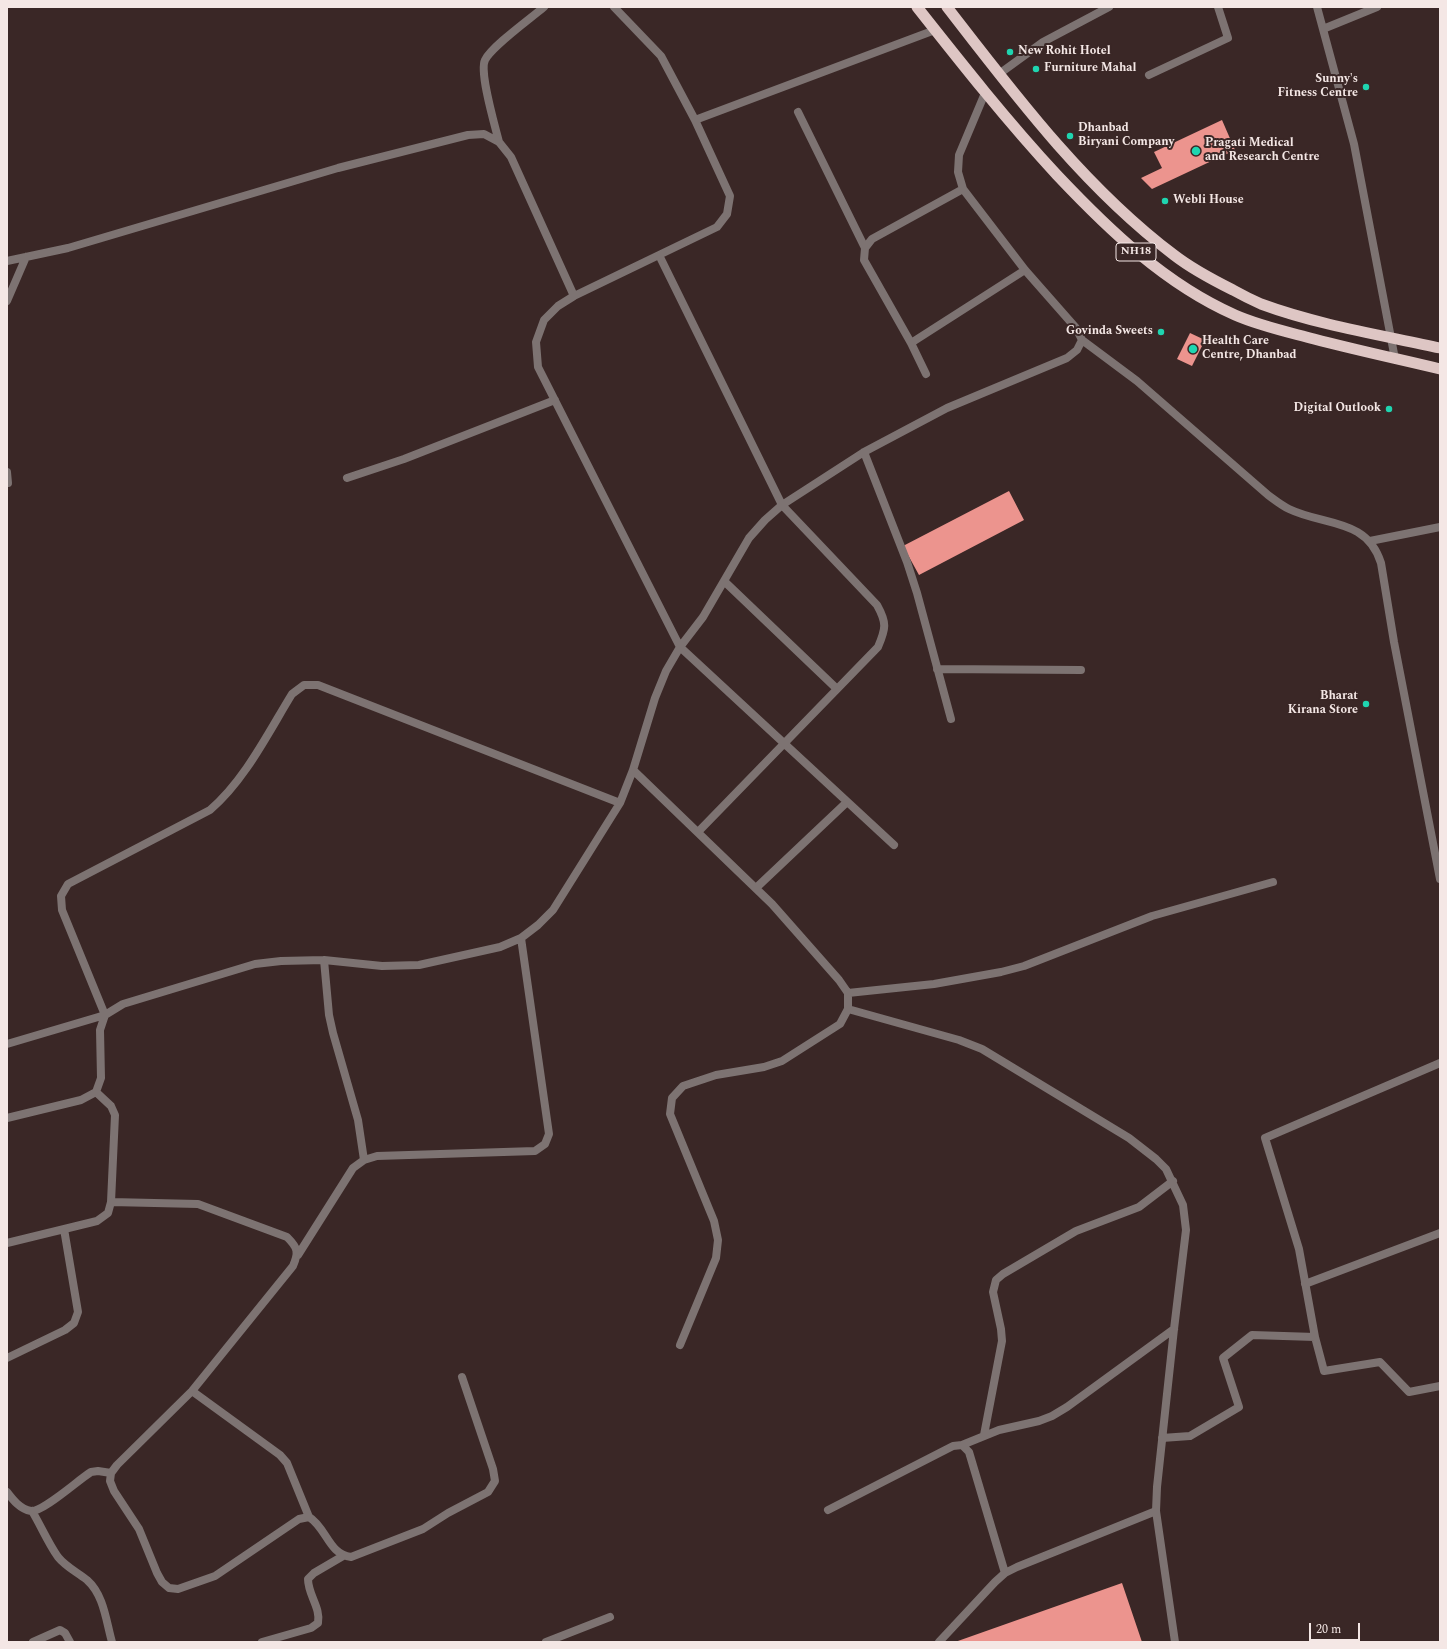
<!DOCTYPE html>
<style>
body{margin:0}
#map{position:relative;width:1447px;height:1649px;overflow:hidden;background:#3a2726;font-family:Spectral,serif}
canvas{display:block}
.frame{position:absolute;inset:0;border:8px solid #f4e7e5;pointer-events:none}
.scale{position:absolute;left:1309px;top:1623px;width:51px;height:18px;box-sizing:border-box;border:2px solid #f4e7e5;border-top:0;padding-left:5px;font-size:12px;line-height:14px;white-space:nowrap;color:#f4e7e5;-webkit-text-stroke:3px #3a2726;paint-order:stroke}
</style>
<div id="map">
<canvas width="1447" height="1649"></canvas>
<div class="frame"></div>
<div class="scale">20 m</div>
</div>
<script>
const context = document.querySelector('canvas').getContext('2d');
context.lineJoin = 'round';
function fillPath(path, color) { context.fillStyle = color; context.fill(path, 'evenodd'); }
function trace(path, color, width, dash) { context.strokeStyle = color; context.lineWidth = width; context.lineCap = dash ? 'butt' : 'round'; context.setLineDash(dash || []); context.stroke(path); }
function write(font, color, halo, rows, align = 'center') {
  context.font = font + ' Spectral,serif'; context.lineWidth = 4; context.setLineDash([]); context.textBaseline = 'middle'; context.strokeStyle = halo; context.fillStyle = color; for (const [text, x, y, turn = 0] of rows) {
    context.save(); context.translate(x, y); context.rotate((+turn || 0) * Math.PI / 180); context.textAlign = isNaN(turn) ? turn : align; if (halo) context.strokeText(text, 0, 0); context.fillText(text, 0, 0); context.restore();
  }
}
fillPath(new Path2D(`
 M1222,120L1235,150L1152,189L1141,178L1162,168L1154,152Z
 M1190,333L1205,340L1192,366L1177,359Z
 M1009,491L1024,520L919,575L903,546Z
 M1122,1583L1142,1642H955Z`), '#ec948e');
trace(new Path2D(`
 M614,7L661,56L695,120L730,196L727,214L717,227L574,296L558,306L544,320L536,342L538,367L680,647L894,845
 M1317,7L1354,144L1395,359
 M1323,29L1377,7
 M999,74L1043,42L1109,7
 M1149,75L1228,38L1218,7
 M798,112L865,248
 M695,120L935,30
 M499,142C495,126 479,72 485,60C492,46 530,19 544,7
 M659,255L782,505L877,605C887,623 886,628 878,647L698,832
 M7,261L68,248L338,168L468,135L484,134L499,142L511,157L574,296
 M7,301L26,257
 M1082,340L1137,381L1268,495C1275,500 1281,505 1289,509C1324,526 1367,518 1381,563L1394,642L1440,879
 M911,343L1025,270
 M926,374L911,343L864,260L865,248L872,239L963,189
 M864,452L907,562L917,593L951,719
 M7,472L8,483
 M347,478L404,459L555,400
 M1370,541L1440,527
 M724,581L837,689
 M937,669L1081,670
 M633,770L772,904L839,980L848,993V1009L840,1024L782,1061L764,1067L716,1075L683,1086L672,1098L670,1114L714,1221L718,1240L716,1258L680,1345
 M756,888L847,802
 M324,960L329,1015L333,1033L358,1120L364,1160
 M848,993L934,984L1001,972L1024,966L1152,916L1273,882
 M848,1009L959,1040L982,1049L1129,1138L1156,1159L1166,1169L1183,1205L1186,1230L1174,1329L1157,1487L1156,1511L1175,1642
 M7,1044L105,1015L62,910L61,896L68,884L210,810C245,780 268,733 292,694L304,685H318L620,803
 M7,1118L81,1100L96,1092L101,1078L100,1030L105,1015L123,1004L255,964L281,961L324,960L382,966L419,965L500,947L521,938L538,925L553,910L620,803L633,770L655,698L666,671L680,647L703,617L749,538L765,520L782,505L864,452L947,408L1067,358L1077,350L1082,340L1076,328L1025,270L963,189L958,172L959,155L985,93
 M111,1202L198,1204L287,1237C298,1248 299,1252 293,1266L192,1391L117,1465L111,1473L110,1481L114,1491L139,1529L157,1573L162,1582L169,1588L178,1589L215,1576L299,1519L309,1517C326,1527 329,1555 351,1557L423,1529L448,1513L488,1492L495,1481L493,1469L462,1377
 M7,1243L97,1221L108,1213L111,1202L115,1115L111,1106L96,1092
 M298,1255L353,1168L364,1160L377,1156L535,1151L545,1144L549,1134L521,938
 M1305,1284L1440,1233
 M1315,1337L1299,1249L1265,1138L1440,1063
 M7,1358L65,1330L74,1323L78,1312L64,1229
 M192,1391L280,1455L287,1463L309,1517
 M984,1435L1002,1341L1001,1329L993,1292L996,1280L1003,1274L1076,1231L1139,1207L1173,1181
 M1162,1438L1190,1436L1239,1407L1223,1358L1252,1335L1315,1337L1324,1371L1380,1362L1409,1392L1440,1386
 M962,1445L999,1430L1039,1421L1052,1416L1067,1407L1174,1329
 M7,1492C13,1500 20,1509 31,1511C43,1512 78,1480 91,1472L98,1471L111,1473
 M828,1510L953,1446L962,1445L969,1452L1005,1573
 M32,1511C41,1526 48,1543 58,1557C66,1567 77,1572 87,1580C104,1595 106,1621 112,1642
 M33,1642L60,1630L65,1633L70,1642
 M262,1642L311,1628L318,1623C321,1608 308,1595 308,1579L314,1573L343,1556
 M546,1642L610,1617
 M939,1642L995,1582L1005,1573L1017,1567L1156,1511`), '#7d7372', 8);
trace(new Path2D(`
 M917,7C962,64 1007,121 1057,175C1109,230 1165,284 1235,315C1260,326 1288,332 1314,339C1356,350 1398,359 1440,369
 M947,7C1015,95 1084,187 1174,255C1192,269 1213,280 1233,290C1242,295 1252,300 1261,304C1318,325 1381,335 1440,348`), '#dec6c4', 11);
for (const [x, y, r, color] of [
 [1010,52,4,"#1fd5b0"],
 [1036,69,4,"#1fd5b0"],
 [1366,87,4,"#1fd5b0"],
 [1070,136,4,"#1fd5b0"],
 [1196,151,5,"#1fd5b0"],
 [1165,201,4,"#1fd5b0"],
 [1161,332,4,"#1fd5b0"],
 [1193,349,5,"#1fd5b0"],
 [1389,409,4,"#1fd5b0"],
 [1366,704,4,"#1fd5b0"]
]) { const dot = new Path2D(); dot.arc(x, y, r, 0, 2 * Math.PI); context.fillStyle = color; context.fill(dot); trace(dot, '#3a2726', 1.5); }
for (const [x, y, w] of [
 [1136,252,40]
]) { const box = new Path2D(); box.roundRect(x - w / 2, y - 9, w, 18, 3); context.fillStyle = '#3a2726'; context.fill(box); trace(box, '#f4e7e5', 1); }
write('bold 11px', '#f4e7e5', null, [
 ["NH18",1136,252]
]);
write('bold 12px', '#f4e7e5', '#3a2726', [
 ["New Rohit Hotel",1018,52],
 ["Furniture Mahal",1044,69],
 ["Sunny's",1358,80,"right"],
 ["Fitness Centre",1358,94,"right"],
 ["Dhanbad",1078,129],
 ["Biryani Company",1078,143],
 ["Pragati Medical",1205,144],
 ["and Research Centre",1205,158],
 ["Webli House",1173,201],
 ["Govinda Sweets",1153,332,"right"],
 ["Health Care",1202,342],
 ["Centre, Dhanbad",1202,356],
 ["Digital Outlook",1381,409,"right"],
 ["Bharat",1358,697,"right"],
 ["Kirana Store",1358,711,"right"]
], 'left');
</script>
